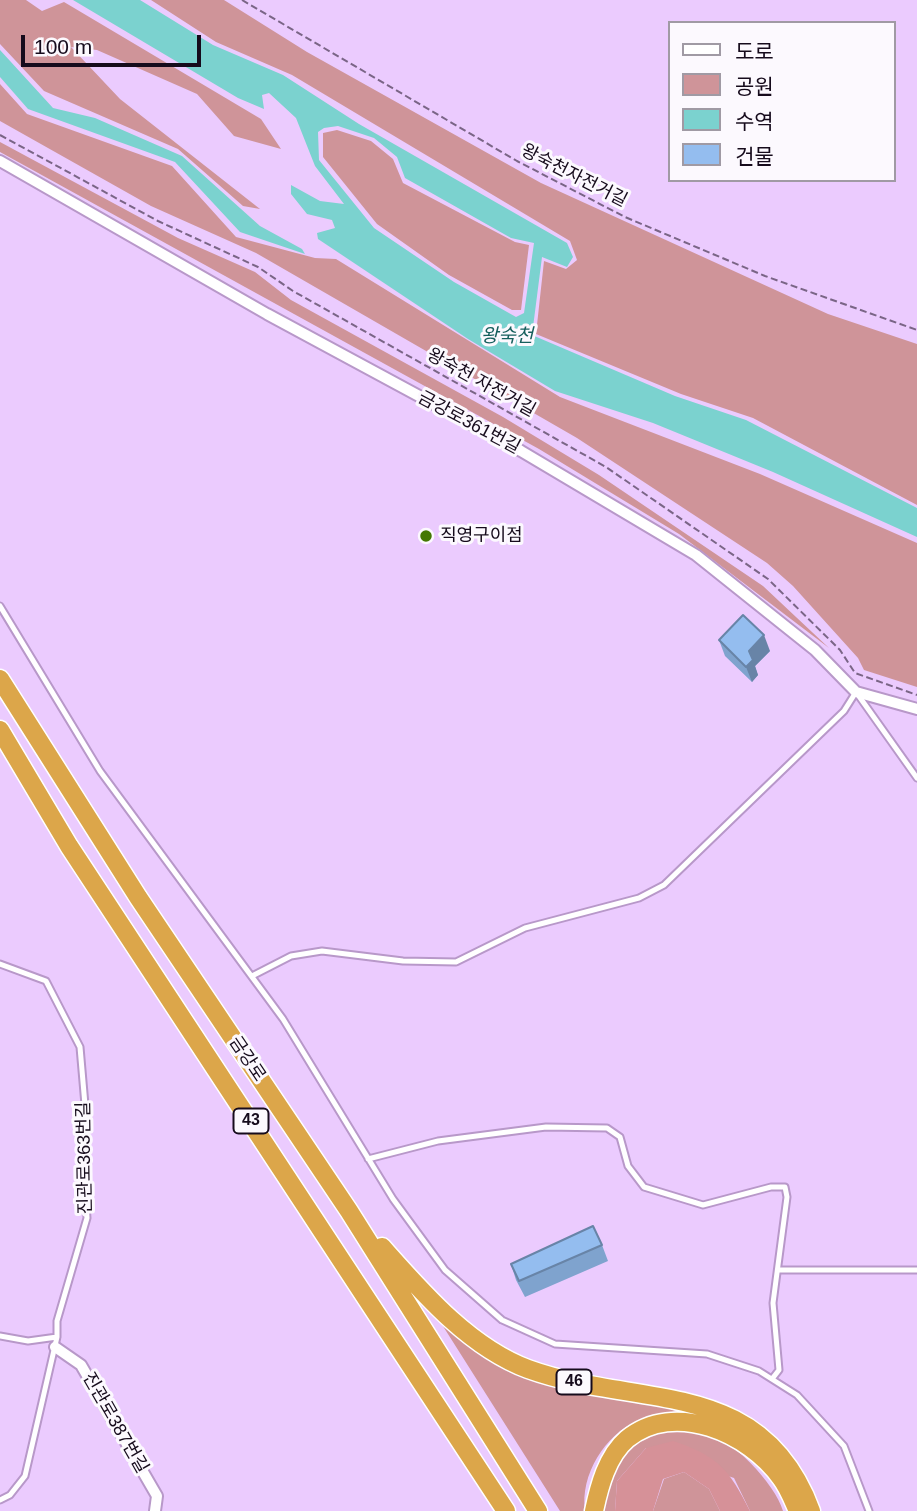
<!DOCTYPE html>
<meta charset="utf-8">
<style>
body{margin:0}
#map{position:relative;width:917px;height:1511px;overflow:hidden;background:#ebcbfe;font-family:Helvetica,"Noto Sans KR",sans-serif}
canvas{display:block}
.legend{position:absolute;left:668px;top:21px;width:228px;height:161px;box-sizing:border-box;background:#fcf9fe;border:2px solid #a09aa4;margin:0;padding:9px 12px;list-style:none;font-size:21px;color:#160b1c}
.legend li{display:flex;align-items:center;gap:14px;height:35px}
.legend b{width:35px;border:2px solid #a09aa4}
.scale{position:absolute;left:21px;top:35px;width:180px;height:32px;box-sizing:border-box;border:4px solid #160b1c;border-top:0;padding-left:9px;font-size:21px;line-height:24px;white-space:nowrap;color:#160b1c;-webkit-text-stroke:5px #fcf9fe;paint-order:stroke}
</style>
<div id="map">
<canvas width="917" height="1511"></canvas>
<ul class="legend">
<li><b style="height:9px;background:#fff"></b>도로</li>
<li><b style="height:19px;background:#cf9499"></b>공원</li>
<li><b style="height:19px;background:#7bd2cf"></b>수역</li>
<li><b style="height:19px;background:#94bdef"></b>건물</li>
</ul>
<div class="scale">100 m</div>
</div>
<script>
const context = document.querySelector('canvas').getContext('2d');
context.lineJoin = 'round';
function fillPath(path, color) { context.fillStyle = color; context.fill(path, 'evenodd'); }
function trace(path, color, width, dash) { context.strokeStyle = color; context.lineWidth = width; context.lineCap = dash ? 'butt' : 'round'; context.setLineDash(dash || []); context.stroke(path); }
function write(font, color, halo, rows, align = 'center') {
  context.font = font + ' Helvetica,"Noto Sans KR",sans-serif'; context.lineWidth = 6; context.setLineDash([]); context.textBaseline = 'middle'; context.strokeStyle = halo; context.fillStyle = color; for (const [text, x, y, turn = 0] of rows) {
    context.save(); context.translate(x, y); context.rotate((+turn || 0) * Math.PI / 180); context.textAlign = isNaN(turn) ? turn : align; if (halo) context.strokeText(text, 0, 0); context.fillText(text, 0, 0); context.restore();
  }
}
fillPath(new Path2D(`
 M0,0H26L42,11L64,2L261,119L281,149L234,136L197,94L97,50L71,47L120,99L260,209L243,206L178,149L44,91L0,44Z
 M151,0H224L307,52L541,183L828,314L917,344V505L753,418L681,394L536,334L544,261L566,269L577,260L570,241L292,75L216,42Z
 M0,84L27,114L172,166L236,237L315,258L336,259L560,397L760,474L917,543V687L864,670L858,658L793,586L767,563L577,438L256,253L151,206L0,121Z
 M337,130L371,141L393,159L403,183L515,242L529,245L521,310H512L449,275L377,224L323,157V133Z
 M0,142L178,238L255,272L291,300L503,417L599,475L763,586L829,648L679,534L539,449L0,152Z
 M441,1323C492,1358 537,1381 597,1396C624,1402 650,1401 676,1411C664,1414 650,1417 638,1421C605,1434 580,1475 585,1511H560Z
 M658,1429C672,1430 690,1427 703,1430C731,1438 775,1483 783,1511H750L734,1478L646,1448L617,1481L615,1511H599L618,1455Z
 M684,1472L709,1489L720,1511H653L664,1479Z`), '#cf9499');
fillPath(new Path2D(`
 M673,1441C718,1456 729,1469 750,1511H720L709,1489L684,1472L663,1479L653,1511H615L617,1481L646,1448Z`), '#d69198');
fillPath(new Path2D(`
 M73,0H140L213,45L283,75L359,124L567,243L573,257L567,267L542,257L532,335L675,396L746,420L917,508V537L773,472L653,423L555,391L468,339L318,239L317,233L335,228L332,220L307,214L291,194V185L320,201L344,204L315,166L296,118L269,93L262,95L264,109L238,98ZM338,126L374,138L397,157L405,178L511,238L534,243L524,313L516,317L454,282L374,228L319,160L318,132L324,128Z
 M0,50L53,108L95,118L182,156L260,226L302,249L305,254L240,232L175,162L28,109L0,77Z`), '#7bd2cf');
const service = new Path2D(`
 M0,606L100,771L283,1019L393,1199L445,1270L502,1320L555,1344L707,1354L759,1371L797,1395L844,1446L869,1511
 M0,964L46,981L80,1047L85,1105L84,1175L87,1218L57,1321V1337L25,1476L10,1495L0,1500
 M252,976L291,956L322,951L403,961L456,962L525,928L639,898L664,885L844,711L856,692L917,778
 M368,1159L438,1141L546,1127L607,1128L620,1137L628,1166L644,1187L703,1205L771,1187H785L787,1197L773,1303L779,1370L772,1379
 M778,1270H917
 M0,1336L28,1341L57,1337`);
const minor = new Path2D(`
 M0,161L267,314L521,451L696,555L815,650L856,692L917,709
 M55,1347L81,1365L157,1496L155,1511`);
const trunk = new Path2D(`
 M0,679L138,897L349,1211L538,1511
 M0,730L69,846L506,1511
 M382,1247C422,1292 469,1347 528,1369C638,1409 761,1375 811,1511
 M594,1511C599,1487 607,1456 627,1439C674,1400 749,1433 781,1478C788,1487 793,1500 798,1511`);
trace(service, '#b898c9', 9);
trace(minor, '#b898c9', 14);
trace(trunk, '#fff', 21);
trace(new Path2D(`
 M242,0L517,161L625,217L765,276L917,330
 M0,135L158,221L258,267L293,291L606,467L768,579L840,650L855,673L917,695`), '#7a6586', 2, [7, 3.5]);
trace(service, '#fff', 5);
trace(minor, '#fff', 10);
trace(trunk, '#dca64a', 18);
fillPath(new Path2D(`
 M719,640L770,651L755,666L758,675L752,682L725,656Z
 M602,1245L608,1261L525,1297L516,1280L511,1264Z`), '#7fa3ce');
fillPath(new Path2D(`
 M764,635L770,651L755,666L758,675L752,682L746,667L749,651Z`), '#6884a7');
const building = new Path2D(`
 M743,615L764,635L749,651L753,660L746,667L719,640Z
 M593,1226L602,1245L519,1281L511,1264Z`);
fillPath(building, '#94bdef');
trace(building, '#6884a7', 2);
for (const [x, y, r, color] of [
 [426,536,7,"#437702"]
]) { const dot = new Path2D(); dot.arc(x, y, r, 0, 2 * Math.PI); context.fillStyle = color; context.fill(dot); trace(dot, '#fcf9fe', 2.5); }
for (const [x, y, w] of [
 [251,1121,35],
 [574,1382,35]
]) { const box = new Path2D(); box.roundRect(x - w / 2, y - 12.5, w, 25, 5); context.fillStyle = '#fcf9fe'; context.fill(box); trace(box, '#160b1c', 2); }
write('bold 16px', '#160b1c', null, [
 ["43",251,1121],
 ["46",574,1382]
]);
write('18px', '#160b1c', '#fcf9fe', [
 ["왕숙천자전거길",574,176,27],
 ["왕숙천 자전거길",481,383,29],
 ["금강로361번길",469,423,28],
 ["금강로",247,1059,56],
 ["진관로363번길",85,1158,-91],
 ["진관로387번길",115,1423,60]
]);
write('18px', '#160b1c', '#fcf9fe', [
 ["직영구이점",440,536]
], 'left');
write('italic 19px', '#165f5d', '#fcf9fe', [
 ["왕숙천",507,337]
]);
</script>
